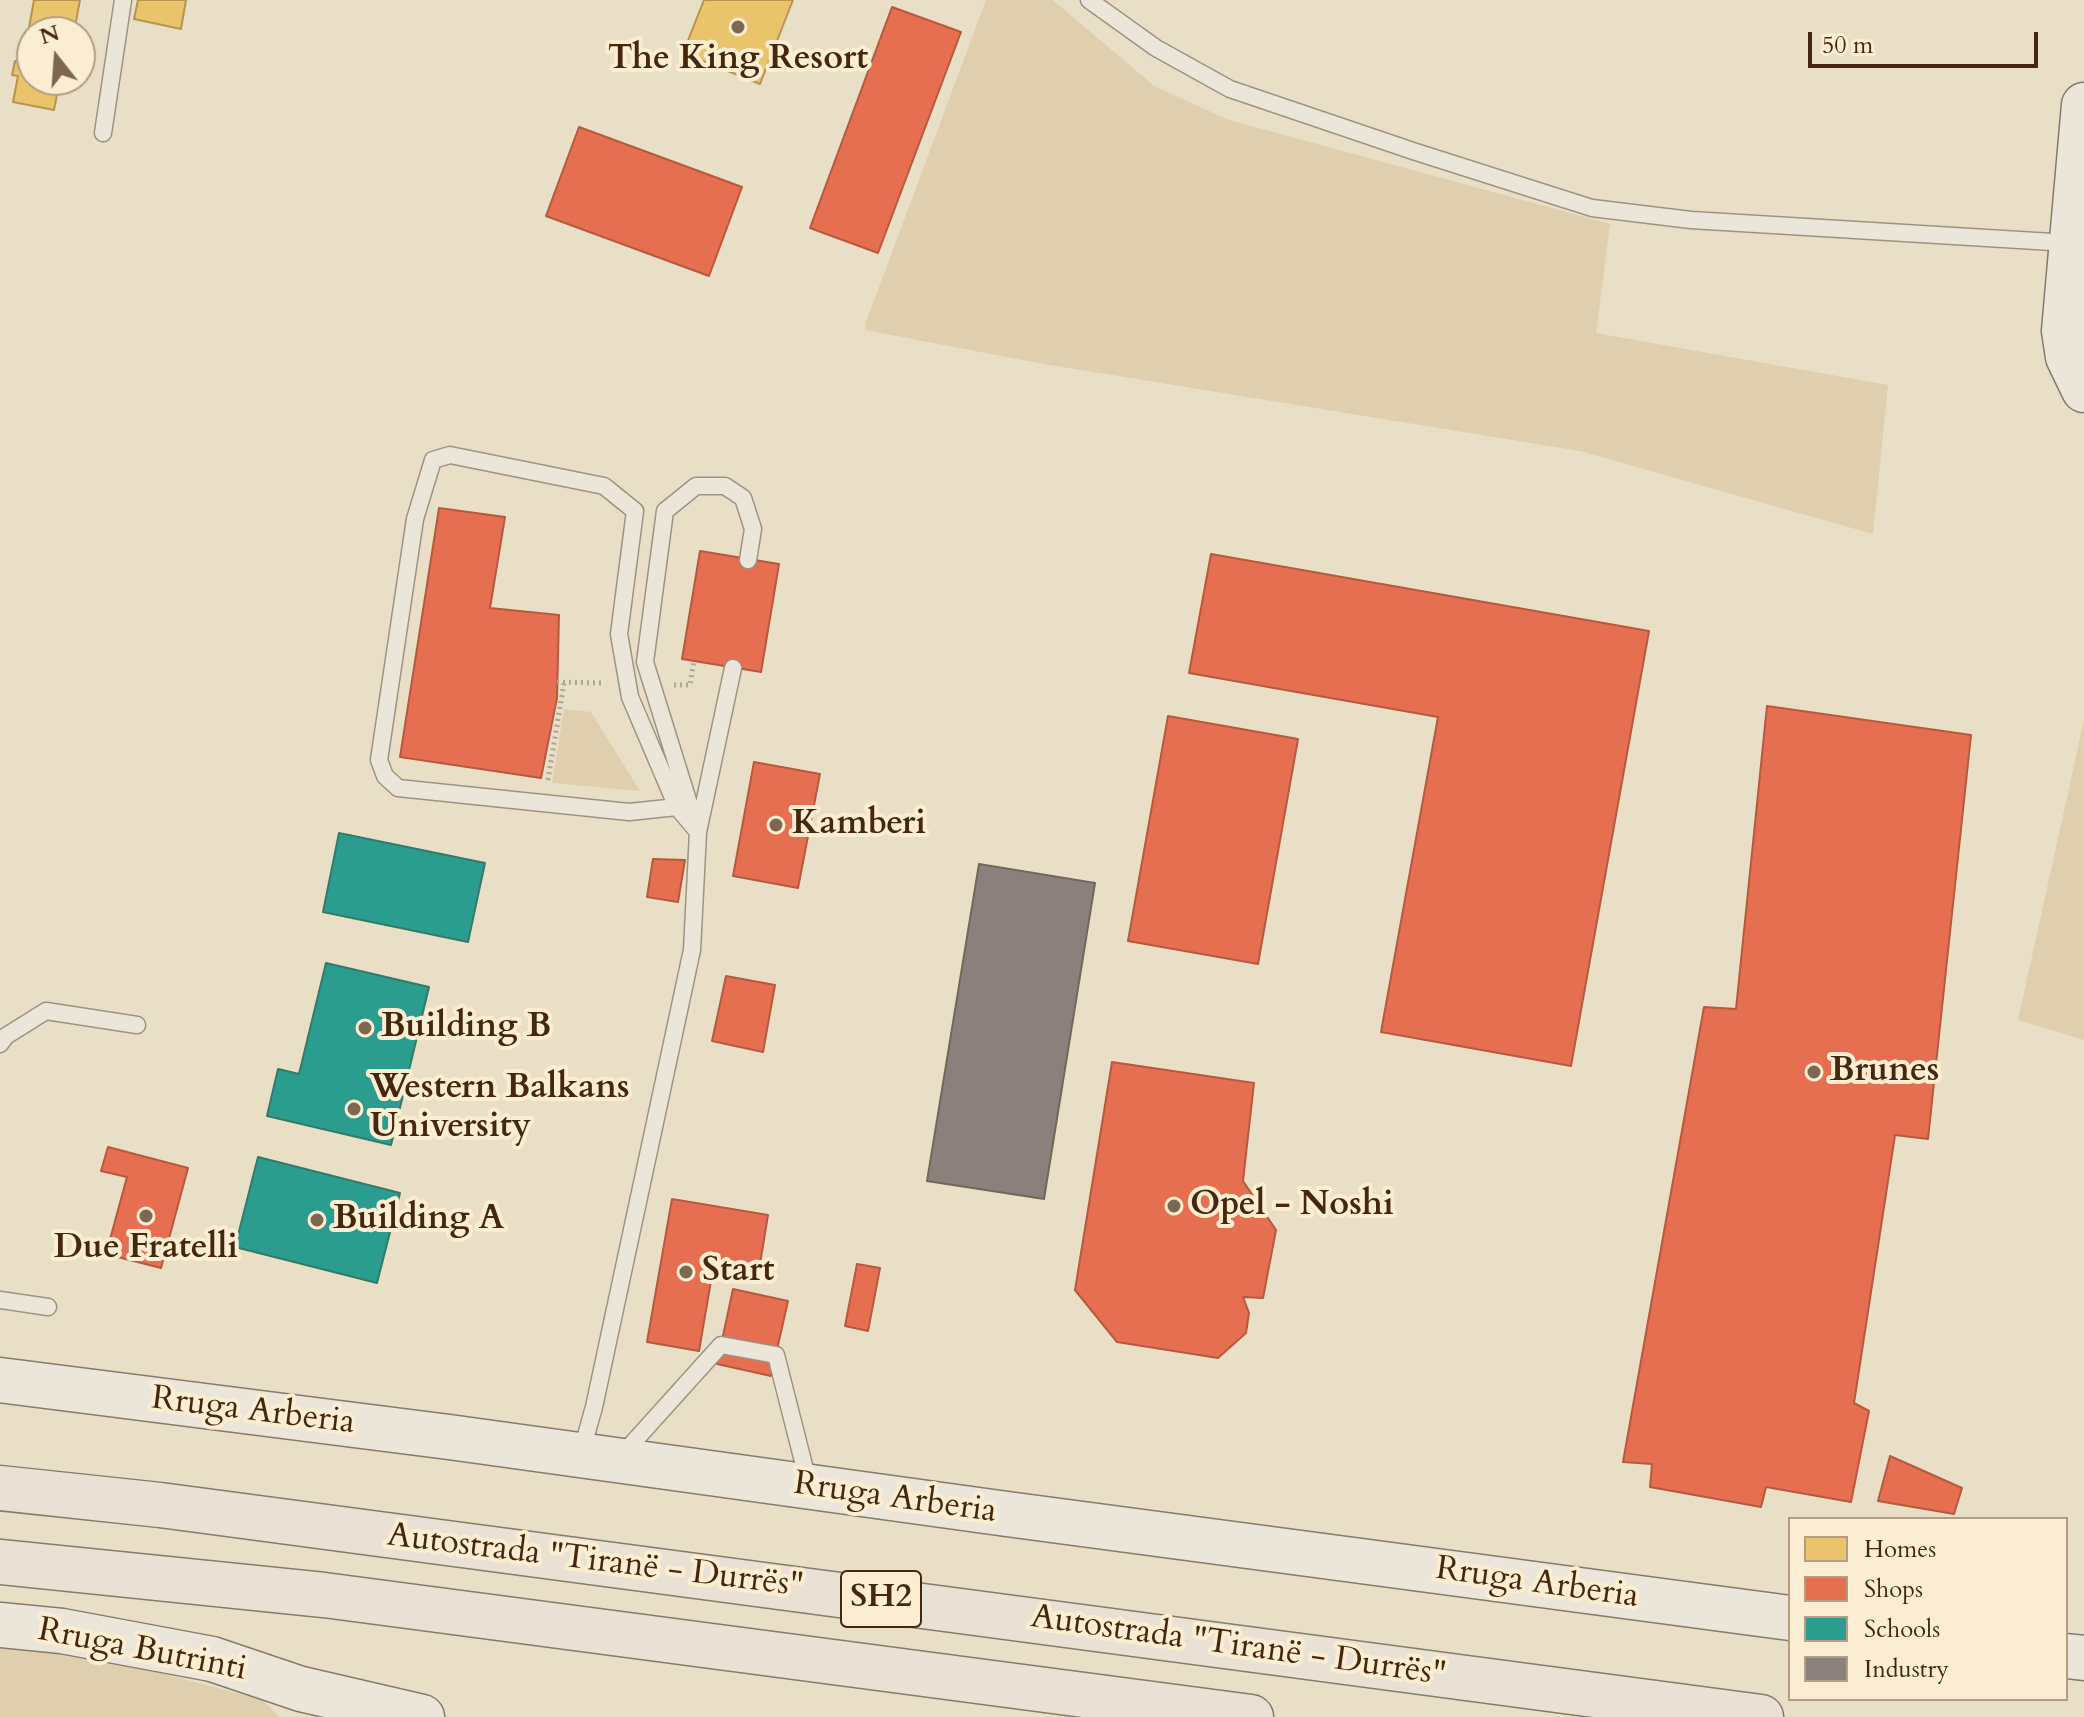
<!DOCTYPE html>
<meta charset="utf-8">
<style>
body{margin:0}
#map{position:relative;width:2084px;height:1717px;overflow:hidden;background:#e9dec6;font-family:Cardo,serif}
canvas{display:block}
.legend{position:absolute;left:1788px;top:1517px;width:280px;height:184px;box-sizing:border-box;background:#faedd1;border:2px solid #b29e84;margin:0;padding:10px 14px;list-style:none;font-size:24px;color:#452710}
.legend li{display:flex;align-items:center;gap:16px;height:40px}
.legend b{width:40px;border:2px solid #b29e84}
.north{position:absolute;left:16px;top:16px;width:80px;height:80px;box-sizing:border-box;background:#faedd1;border:2px solid #b29e84;border-radius:50%;rotate:343deg;font-size:22px;font-weight:700;line-height:32px;text-align:center;color:#452710}
.north::after{content:'';display:block;margin:auto;width:28px;height:36px;background:#7e6750;clip-path:polygon(50% 0,100% 100%,50% 72%,0 100%)}
.scale{position:absolute;left:1808px;top:32px;width:230px;height:36px;box-sizing:border-box;border:4px solid #452710;border-top:0;padding-left:10px;font-size:24px;line-height:28px;white-space:nowrap;color:#452710;-webkit-text-stroke:6px #faedd1;paint-order:stroke}
</style>
<div id="map">
<canvas width="2084" height="1717"></canvas>
<ul class="legend">
<li><b style="height:22px;background:#e9c46a"></b>Homes</li>
<li><b style="height:22px;background:#e76f51"></b>Shops</li>
<li><b style="height:22px;background:#2a9d8f"></b>Schools</li>
<li><b style="height:22px;background:#8a817c"></b>Industry</li>
</ul>
<div class="north">N</div>
<div class="scale">50 m</div>
</div>
<script>
const context = document.querySelector('canvas').getContext('2d');
context.lineJoin = 'round';
function fillPath(path, color) { context.fillStyle = color; context.fill(path, 'evenodd'); }
function trace(path, color, width, dash) { context.strokeStyle = color; context.lineWidth = width; context.lineCap = dash ? 'butt' : 'round'; context.setLineDash(dash || []); context.stroke(path); }
function write(font, color, halo, rows, align = 'center') {
  context.font = font + ' Cardo,serif'; context.lineWidth = 8; context.setLineDash([]); context.textBaseline = 'middle'; context.strokeStyle = halo; context.fillStyle = color; for (const [text, x, y, turn = 0] of rows) {
    context.save(); context.translate(x, y); context.rotate((+turn || 0) * Math.PI / 180); context.textAlign = isNaN(turn) ? turn : align; if (halo) context.strokeText(text, 0, 0); context.fillText(text, 0, 0); context.restore();
  }
}
fillPath(new Path2D(`
 M986,0H1053L1154,86L1229,120L1614,225H1610L1596,333L1888,385L1873,534L1580,451L1038,363L865,330L866,322Z
 M564,709L591,712L640,791L552,783Z
 M2084,720V1040L2018,1020Z
 M0,1644L79,1651L262,1700L280,1717H0Z`), '#e0cfae');
const homes = new Path2D(`
 M34,0H80L74,32L28,33Z
 M138,0H186L181,29L134,19Z
 M704,0H793L760,84L683,53Z
 M26,44L32,45V80H65L64,86L59,85L54,110L13,102L18,76L12,75L15,61L22,62Z`);
fillPath(homes, '#e9c46a');
trace(homes, '#b8954f', 2);
const shops = new Path2D(`
 M892,7L961,32L878,253L810,228Z
 M579,127L742,187L709,276L546,216Z
 M439,508L505,517L490,608L559,615L557,698L541,778L400,757Z
 M700,551L779,564L761,672L682,659Z
 M1211,554L1649,631L1571,1066L1381,1032L1438,717L1189,673Z
 M1767,706L1971,735L1928,1139L1895,1135L1854,1403L1869,1411L1851,1502L1766,1487L1761,1507L1650,1487L1652,1464L1623,1462L1704,1007L1736,1009Z
 M1168,716L1298,739L1258,964L1128,941Z
 M754,762L820,774L798,888L733,876Z
 M653,859L685,860L678,902L647,897Z
 M726,976L775,985L763,1052L712,1041Z
 M1112,1062L1254,1083L1243,1181L1276,1230L1263,1298L1243,1297L1249,1313L1246,1333L1218,1358L1117,1342L1075,1290Z
 M108,1147L188,1168L161,1268L106,1254L127,1177L101,1171Z
 M672,1199L768,1215L758,1276L713,1269L699,1351L647,1342Z
 M857,1264L880,1268L868,1331L845,1326Z
 M733,1289L788,1301L771,1376L717,1364Z
 M1890,1456L1962,1488L1954,1514L1878,1501Z`);
fillPath(shops, '#e76f51');
trace(shops, '#b6593e', 2);
const schools = new Path2D(`
 M339,833L485,863L468,942L323,912Z
 M326,963L429,987L391,1145L267,1116L278,1069L299,1074Z
 M258,1157L400,1193L377,1283L235,1247Z`);
fillPath(schools, '#2a9d8f');
trace(schools, '#327a69', 2);
const industry = new Path2D(`
 M979,864L1095,883L1044,1199L927,1181Z`);
fillPath(industry, '#8a817c');
trace(industry, '#75665c', 2);
const lane = new Path2D(`
 M1089,0L1156,48L1230,89L1416,152L1592,208L1691,220L2069,243
 M103,133L123,0
 M677,807L629,812L398,788L385,776L379,760L415,519L433,460L450,455L604,486L635,511L619,634L630,697L677,807L698,832
 M695,823L645,662L665,511L696,486H725L743,498L753,529L748,560
 M0,1044L6,1036L46,1011L137,1025
 M0,1300L48,1307
 M581,1453L594,1407L692,950L698,832L733,668
 M620,1457L721,1345L776,1355L809,1485`);
const secondary = new Path2D(`
 M2084,105L2064,331L2068,357L2084,390
 M0,1380L449,1437L1007,1514L1790,1618
 M0,1625L62,1631L212,1659L301,1689L422,1717
 M2066,1656L2084,1658`);
const highway = new Path2D(`
 M0,1488L160,1505L1761,1717
 M0,1562L324,1595L1251,1717`);
trace(lane, '#9e9383', 19);
trace(secondary, '#857a6b', 47);
trace(highway, '#857a6b', 47);
trace(new Path2D(`
 M557,682L604,683
 M674,685H690L694,661
 M548,780L564,683`), '#aea69b', 5, [2, 4]);
trace(lane, '#ece6da', 16);
trace(secondary, '#ece6da', 44);
trace(highway, '#e9e2d4', 44);
for (const [x, y, r, color] of [
 [738,27,8,"#7e6750"],
 [776,825,8,"#7e6750"],
 [365,1028,8,"#7e6750"],
 [1814,1072,8,"#7e6750"],
 [354,1109,8,"#7e6750"],
 [1174,1206,8,"#7e6750"],
 [146,1216,8,"#7e6750"],
 [317,1220,8,"#7e6750"],
 [686,1272,8,"#7e6750"]
]) { const dot = new Path2D(); dot.arc(x, y, r, 0, 2 * Math.PI); context.fillStyle = color; context.fill(dot); trace(dot, '#faedd1', 3); }
for (const [x, y, w] of [
 [881,1599,80]
]) { const box = new Path2D(); box.roundRect(x - w / 2, y - 28, w, 56, 6); context.fillStyle = '#faedd1'; context.fill(box); trace(box, '#452710', 2); }
write('bold 32px', '#452710', null, [
 ["SH2",881,1599]
]);
write('bold 34px', '#452710', '#faedd1', [
 ["The King Resort",738,60,"center"],
 ["Kamberi",792,825],
 ["Building B",381,1028],
 ["Brunes",1830,1072],
 ["Western Balkans",370,1089],
 ["University",370,1128],
 ["Opel - Noshi",1190,1206],
 ["Building A",333,1220],
 ["Due Fratelli",146,1249,"center"],
 ["Start",702,1272]
], 'left');
write('34px', '#452710', '#faedd1', [
 ["Rruga Arberia",253,1412,7],
 ["Rruga Arberia",895,1499,8],
 ["Autostrada \"Tiranë - Durrës\"",595,1562,7],
 ["Rruga Arberia",1537,1584,8],
 ["Autostrada \"Tiranë - Durrës\"",1238,1647,8],
 ["Rruga Butrinti",142,1651,11]
]);
</script>
